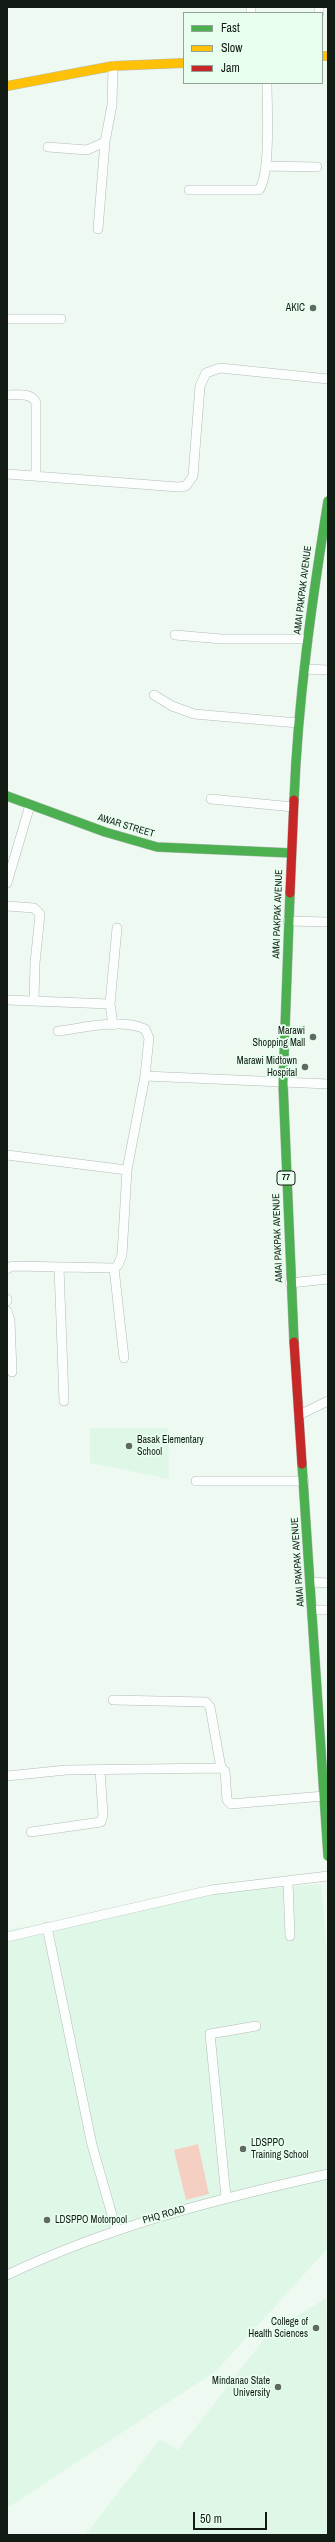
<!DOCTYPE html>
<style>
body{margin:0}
#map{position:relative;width:335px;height:2542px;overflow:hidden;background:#edf9f1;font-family:"Archivo Narrow",sans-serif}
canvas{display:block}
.frame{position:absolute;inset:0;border:8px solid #121c15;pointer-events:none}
.legend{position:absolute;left:183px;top:12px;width:140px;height:72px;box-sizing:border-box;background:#e8feef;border:1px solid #92a498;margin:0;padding:5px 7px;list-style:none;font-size:12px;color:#121c15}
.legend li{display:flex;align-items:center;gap:8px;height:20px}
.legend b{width:20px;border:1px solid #92a498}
.scale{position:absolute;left:193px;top:2512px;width:74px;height:18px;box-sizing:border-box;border:2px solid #121c15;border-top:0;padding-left:5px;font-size:12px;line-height:14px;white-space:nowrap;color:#121c15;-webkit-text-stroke:3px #e8feef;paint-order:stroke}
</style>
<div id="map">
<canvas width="335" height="2542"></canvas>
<div class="frame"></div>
<ul class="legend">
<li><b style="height:5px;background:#4caf50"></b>Fast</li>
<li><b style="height:5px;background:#ffc107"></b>Slow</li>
<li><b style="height:5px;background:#c62828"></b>Jam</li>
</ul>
<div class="scale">50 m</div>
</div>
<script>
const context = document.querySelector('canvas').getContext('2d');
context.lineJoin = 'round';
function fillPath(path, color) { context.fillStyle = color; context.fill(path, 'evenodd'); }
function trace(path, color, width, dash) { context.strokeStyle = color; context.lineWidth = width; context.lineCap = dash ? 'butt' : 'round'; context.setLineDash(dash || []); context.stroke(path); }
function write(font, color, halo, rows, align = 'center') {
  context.font = font + ' "Archivo Narrow",sans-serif'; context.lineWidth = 3.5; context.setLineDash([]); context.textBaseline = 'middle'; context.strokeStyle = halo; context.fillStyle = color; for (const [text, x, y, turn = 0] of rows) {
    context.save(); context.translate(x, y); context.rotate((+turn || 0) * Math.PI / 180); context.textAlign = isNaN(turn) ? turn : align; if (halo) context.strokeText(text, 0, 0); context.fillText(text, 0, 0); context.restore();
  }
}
fillPath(new Path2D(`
 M90,1428H168L169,1479L90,1463Z
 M321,1884L328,1964V2248L216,2371L7,2508V1930L216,1893Z
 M326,2298L328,2535H85L160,2439L178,2450L268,2334Z`), '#dff7e6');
fillPath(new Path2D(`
 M198,2144L209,2194L186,2200L174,2150Z`), '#f5d0c2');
const street = new Path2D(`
 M251,7V13
 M319,7V13
 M48,147L87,150L105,142
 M266,166L317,167
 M189,190H259C271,173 267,106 267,83
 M98,229L105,142L112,105L113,66
 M7,319H61
 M7,395C17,395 32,392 36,403V475
 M7,474L178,487L186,486L193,476L200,386L206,373L220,368L328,379
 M175,635L222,639H308
 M304,669L328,670
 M154,695L172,706L194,714L298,723
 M211,799L293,807
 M7,883L30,805
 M7,906L34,908L40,914L35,963L34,1000
 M288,921L328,922
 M7,1000L110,1004L113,1025
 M110,1004L117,928
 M58,1031C84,1028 121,1018 145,1029L149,1038L145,1076
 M7,1155L127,1170L145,1076L328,1084
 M59,1267L64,1401
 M114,1268L124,1358
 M7,1269L12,1266L114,1268L118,1265L122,1255L127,1170
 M290,1283L328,1279
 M7,1299V1301
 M7,1311L10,1320L12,1372
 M299,1415L328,1401
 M196,1481H304
 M311,1582L328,1583
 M312,1610H328
 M113,1700L206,1702L210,1707L221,1768
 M7,1776L66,1770L221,1768L225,1771L227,1800L231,1804L324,1796
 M31,1832L101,1822L103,1815L100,1770
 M288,1882L290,1936
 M47,1927L92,2145L116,2229
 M7,1937L211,1890L328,1876
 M226,2197L210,2034L256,2026
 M7,2275C110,2226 217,2199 328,2174`);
const fast = new Path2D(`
 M7,796L105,832L157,847L291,853
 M294,800C298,699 312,600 328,501
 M290,893L283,1083L294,1342
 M302,1464L328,1856`);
const slow = new Path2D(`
 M322,56H328
 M7,86L113,66L184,63`);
const jam = new Path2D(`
 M290,893L294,800
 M294,1342L302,1464`);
trace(street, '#b2bcb6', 10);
trace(fast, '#b2bcb6', 10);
trace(slow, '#b2bcb6', 10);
trace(jam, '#b2bcb6', 10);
trace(street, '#fcfefd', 9);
trace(fast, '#4caf50', 9);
trace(slow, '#ffc107', 9);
trace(jam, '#c62828', 9);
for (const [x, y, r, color] of [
 [313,308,4,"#5f6962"],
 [313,1037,4,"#5f6962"],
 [305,1067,4,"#5f6962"],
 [129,1446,4,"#5f6962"],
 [243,2149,4,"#5f6962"],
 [47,2220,4,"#5f6962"],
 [316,2328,4,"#5f6962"],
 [278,2387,4,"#5f6962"]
]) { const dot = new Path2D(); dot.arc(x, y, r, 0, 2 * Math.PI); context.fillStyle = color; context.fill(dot); trace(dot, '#e8feef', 1.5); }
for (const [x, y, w] of [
 [286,1178,18]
]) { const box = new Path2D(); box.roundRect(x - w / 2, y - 7, w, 14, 3); context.fillStyle = '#e8feef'; context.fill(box); trace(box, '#121c15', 1); }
write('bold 9px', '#121c15', null, [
 ["77",286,1178]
]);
write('10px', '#121c15', '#e8feef', [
 ["AKIC",305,308],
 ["Marawi",305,1031],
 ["Shopping Mall",305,1043],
 ["Marawi Midtown",297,1061],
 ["Hospital",297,1073],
 ["Basak Elementary",137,1440,"left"],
 ["School",137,1452,"left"],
 ["LDSPPO",251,2143,"left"],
 ["Training School",251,2155,"left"],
 ["LDSPPO Motorpool",55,2220,"left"],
 ["College of",308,2322],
 ["Health Sciences",308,2334],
 ["Mindanao State",270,2381],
 ["University",270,2393]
], 'right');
write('10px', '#121c15', '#e8feef', [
 ["AMAI PAKPAK AVENUE",303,590,-83],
 ["AWAR STREET",126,826,17],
 ["AMAI PAKPAK AVENUE",278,914,-88],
 ["AMAI PAKPAK AVENUE",278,1238,-92],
 ["AMAI PAKPAK AVENUE",298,1562,-94],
 ["PHQ ROAD",164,2215,-16]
]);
</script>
